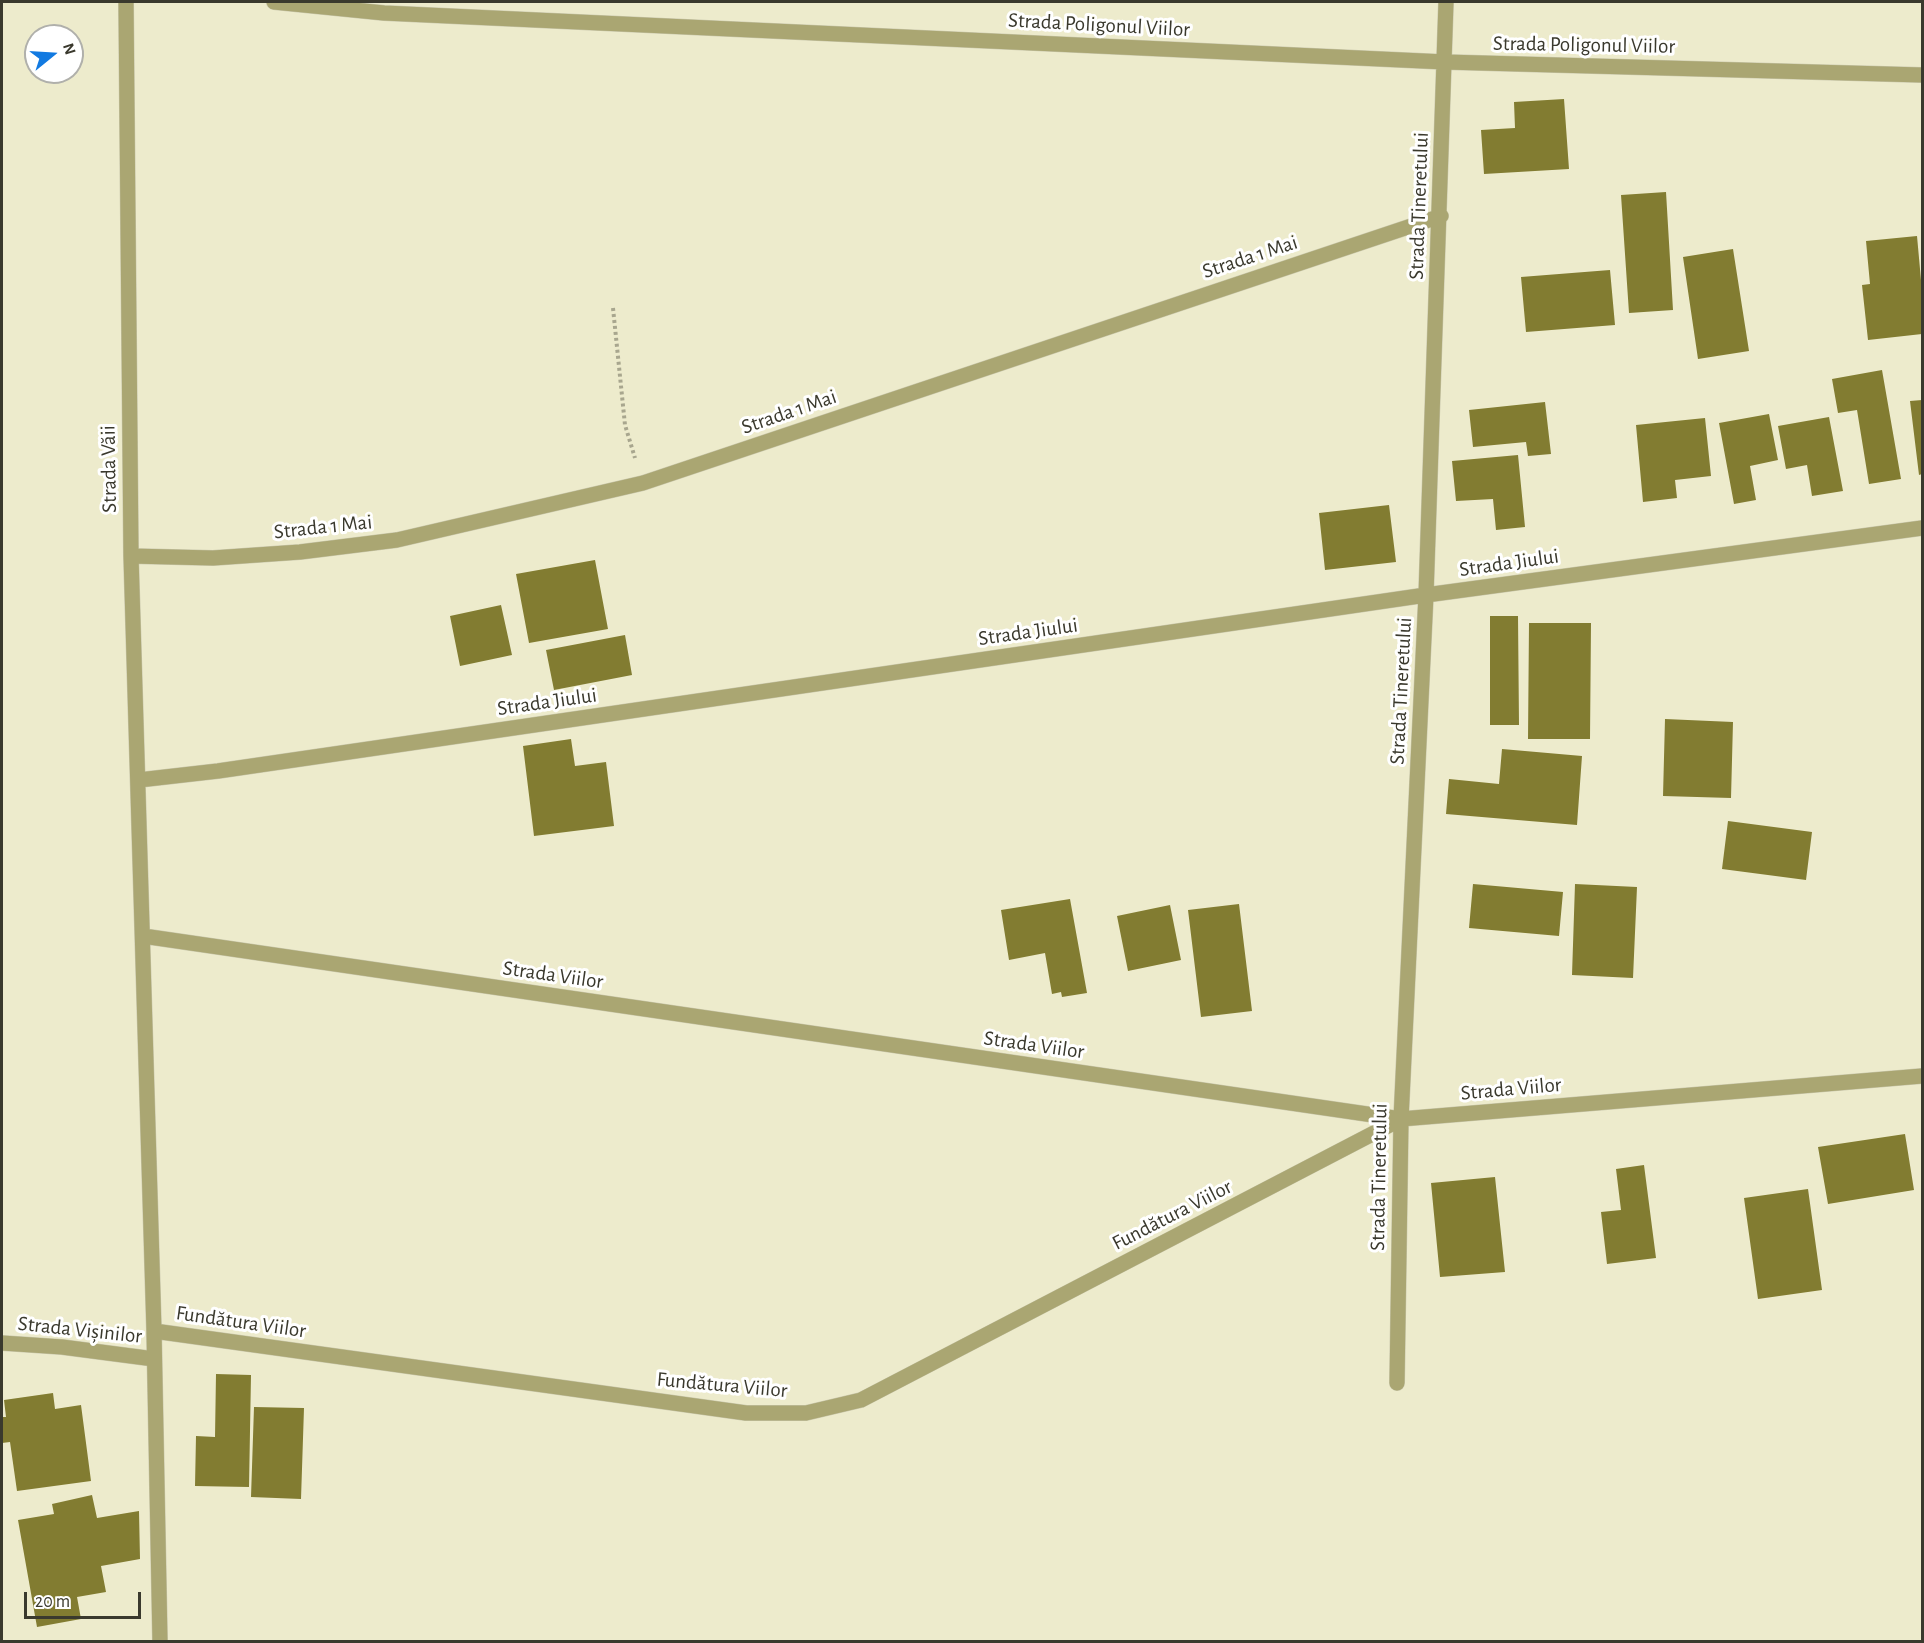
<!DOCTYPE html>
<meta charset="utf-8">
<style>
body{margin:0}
#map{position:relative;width:1924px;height:1643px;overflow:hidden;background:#edebcc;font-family:"Alegreya Sans",sans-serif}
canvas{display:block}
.frame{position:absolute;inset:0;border:3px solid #3a392d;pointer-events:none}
.north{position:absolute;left:24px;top:24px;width:60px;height:60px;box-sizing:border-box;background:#fff;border:2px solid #b0b0ab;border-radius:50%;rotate:72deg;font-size:16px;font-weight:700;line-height:24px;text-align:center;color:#3a392d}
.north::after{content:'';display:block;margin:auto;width:21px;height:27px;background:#127ae1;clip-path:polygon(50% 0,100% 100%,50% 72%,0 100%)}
.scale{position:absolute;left:24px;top:1592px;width:117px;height:27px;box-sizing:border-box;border:3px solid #3a392d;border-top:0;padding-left:8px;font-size:18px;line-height:21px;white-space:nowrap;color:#3a392d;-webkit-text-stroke:4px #fff;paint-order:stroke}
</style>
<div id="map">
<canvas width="1924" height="1643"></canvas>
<div class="frame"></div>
<div class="north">N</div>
<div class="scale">20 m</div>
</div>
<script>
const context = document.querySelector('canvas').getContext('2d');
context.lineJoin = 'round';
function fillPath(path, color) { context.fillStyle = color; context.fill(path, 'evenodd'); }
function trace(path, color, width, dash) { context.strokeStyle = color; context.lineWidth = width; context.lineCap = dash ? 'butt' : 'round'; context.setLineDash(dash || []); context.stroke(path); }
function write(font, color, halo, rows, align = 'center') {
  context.font = font + ' "Alegreya Sans",sans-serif'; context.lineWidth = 6; context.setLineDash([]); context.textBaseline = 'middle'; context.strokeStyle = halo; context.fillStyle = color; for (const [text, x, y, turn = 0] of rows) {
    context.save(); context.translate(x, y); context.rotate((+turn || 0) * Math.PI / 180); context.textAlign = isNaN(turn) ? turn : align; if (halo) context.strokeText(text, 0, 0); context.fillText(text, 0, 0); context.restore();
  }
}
fillPath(new Path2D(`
 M1564,99L1569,169L1484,174L1481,130L1515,128L1514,102Z
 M1666,192L1673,310L1629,313L1621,195Z
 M1917,236L1922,291V334L1868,340L1862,285L1870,284L1866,241Z
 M1733,249L1749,351L1698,359L1683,257Z
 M1610,270L1615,325L1526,332L1521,277Z
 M1882,370L1901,479L1869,484L1857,410L1838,413L1832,379Z
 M1922,400V474L1919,475L1910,401Z
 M1545,402L1551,454L1528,456L1526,442L1473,447L1469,410Z
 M1769,414L1778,460L1750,466L1756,500L1734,504L1719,423Z
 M1829,417L1843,491L1812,496L1807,465L1786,469L1778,426Z
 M1705,418L1711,476L1675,480L1677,498L1643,502L1636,425Z
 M1518,455L1525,527L1496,530L1493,499L1456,501L1452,461Z
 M1389,505L1396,562L1325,570L1319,513Z
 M595,560L608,629L529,643L516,574Z
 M501,605L512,655L460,666L450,616Z
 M1490,616H1518L1519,725H1490Z
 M1529,623H1591L1590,739H1528Z
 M625,635L632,675L554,690L546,650Z
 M1665,719L1733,722L1731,798L1663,796Z
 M571,739L575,766L606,762L614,826L534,836L523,746Z
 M1502,749L1582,756L1577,825L1446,814L1449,779L1499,784Z
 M1728,821L1812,832L1806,880L1722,869Z
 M1473,884L1563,892L1559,936L1469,928Z
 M1575,884L1637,887L1633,978L1572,975Z
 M1070,899L1087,993L1062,997L1061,992L1052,994L1045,953L1009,960L1001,910Z
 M1239,904L1252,1011L1201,1017L1188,910Z
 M1170,905L1181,960L1128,971L1117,916Z
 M1905,1134L1914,1190L1828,1204L1818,1147Z
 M1644,1165L1656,1258L1607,1264L1601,1212L1621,1210L1616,1169Z
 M1495,1177L1505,1272L1440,1277L1431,1183Z
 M1808,1189L1822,1290L1758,1299L1744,1198Z
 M216,1374L251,1375L249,1487L195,1486L196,1436L215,1437Z
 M53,1393L55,1409L81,1405L91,1481L17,1491L10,1442L2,1443V1417H6L4,1400Z
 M254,1407L304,1408L301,1499L251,1497Z
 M92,1495L97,1518L139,1511L140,1559L101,1566L106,1592L77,1597L81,1619L37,1627L18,1520L54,1514L52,1504Z`), '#827c31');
const street = new Path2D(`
 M126,2L131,556L154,1331L160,1642
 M274,2L384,13L1445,62L1922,75
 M131,556L213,558L300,552L397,540L643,483L1441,216
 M139,780L218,771L1426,595L1922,528
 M143,936L1401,1119L1922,1076
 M154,1331L746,1413H806L861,1400L1401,1119
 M2,1343L62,1347L154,1359
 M1397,1383L1401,1119L1426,595L1446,2`);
trace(street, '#c9c7ac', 16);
trace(new Path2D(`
 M613,308L625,425L635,458`), '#a8a68e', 4, [3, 3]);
trace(street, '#aaa672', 15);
write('21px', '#3a392d', '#fff', [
 ["Strada Poligonul Viilor",1099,25,3],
 ["Strada Poligonul Viilor",1584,45,1],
 ["Strada Tineretului",1419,206,-88],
 ["Strada 1 Mai",1250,257,-18],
 ["Strada 1 Mai",789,412,-19],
 ["Strada Văii",109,469,-91],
 ["Strada 1 Mai",323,527,-6],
 ["Strada Jiului",1509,563,-8],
 ["Strada Jiului",1028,632,-8],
 ["Strada Tineretului",1401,691,-87],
 ["Strada Jiului",547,702,-8],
 ["Strada Viilor",553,975,8],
 ["Strada Viilor",1034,1045,8],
 ["Strada Viilor",1511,1089,-5],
 ["Strada Tineretului",1379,1177,-89],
 ["Fundătura Viilor",1172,1215,-27],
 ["Fundătura Viilor",241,1322,8],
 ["Strada Vișinilor",80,1330,6],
 ["Fundătura Viilor",722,1385,5]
]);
</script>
